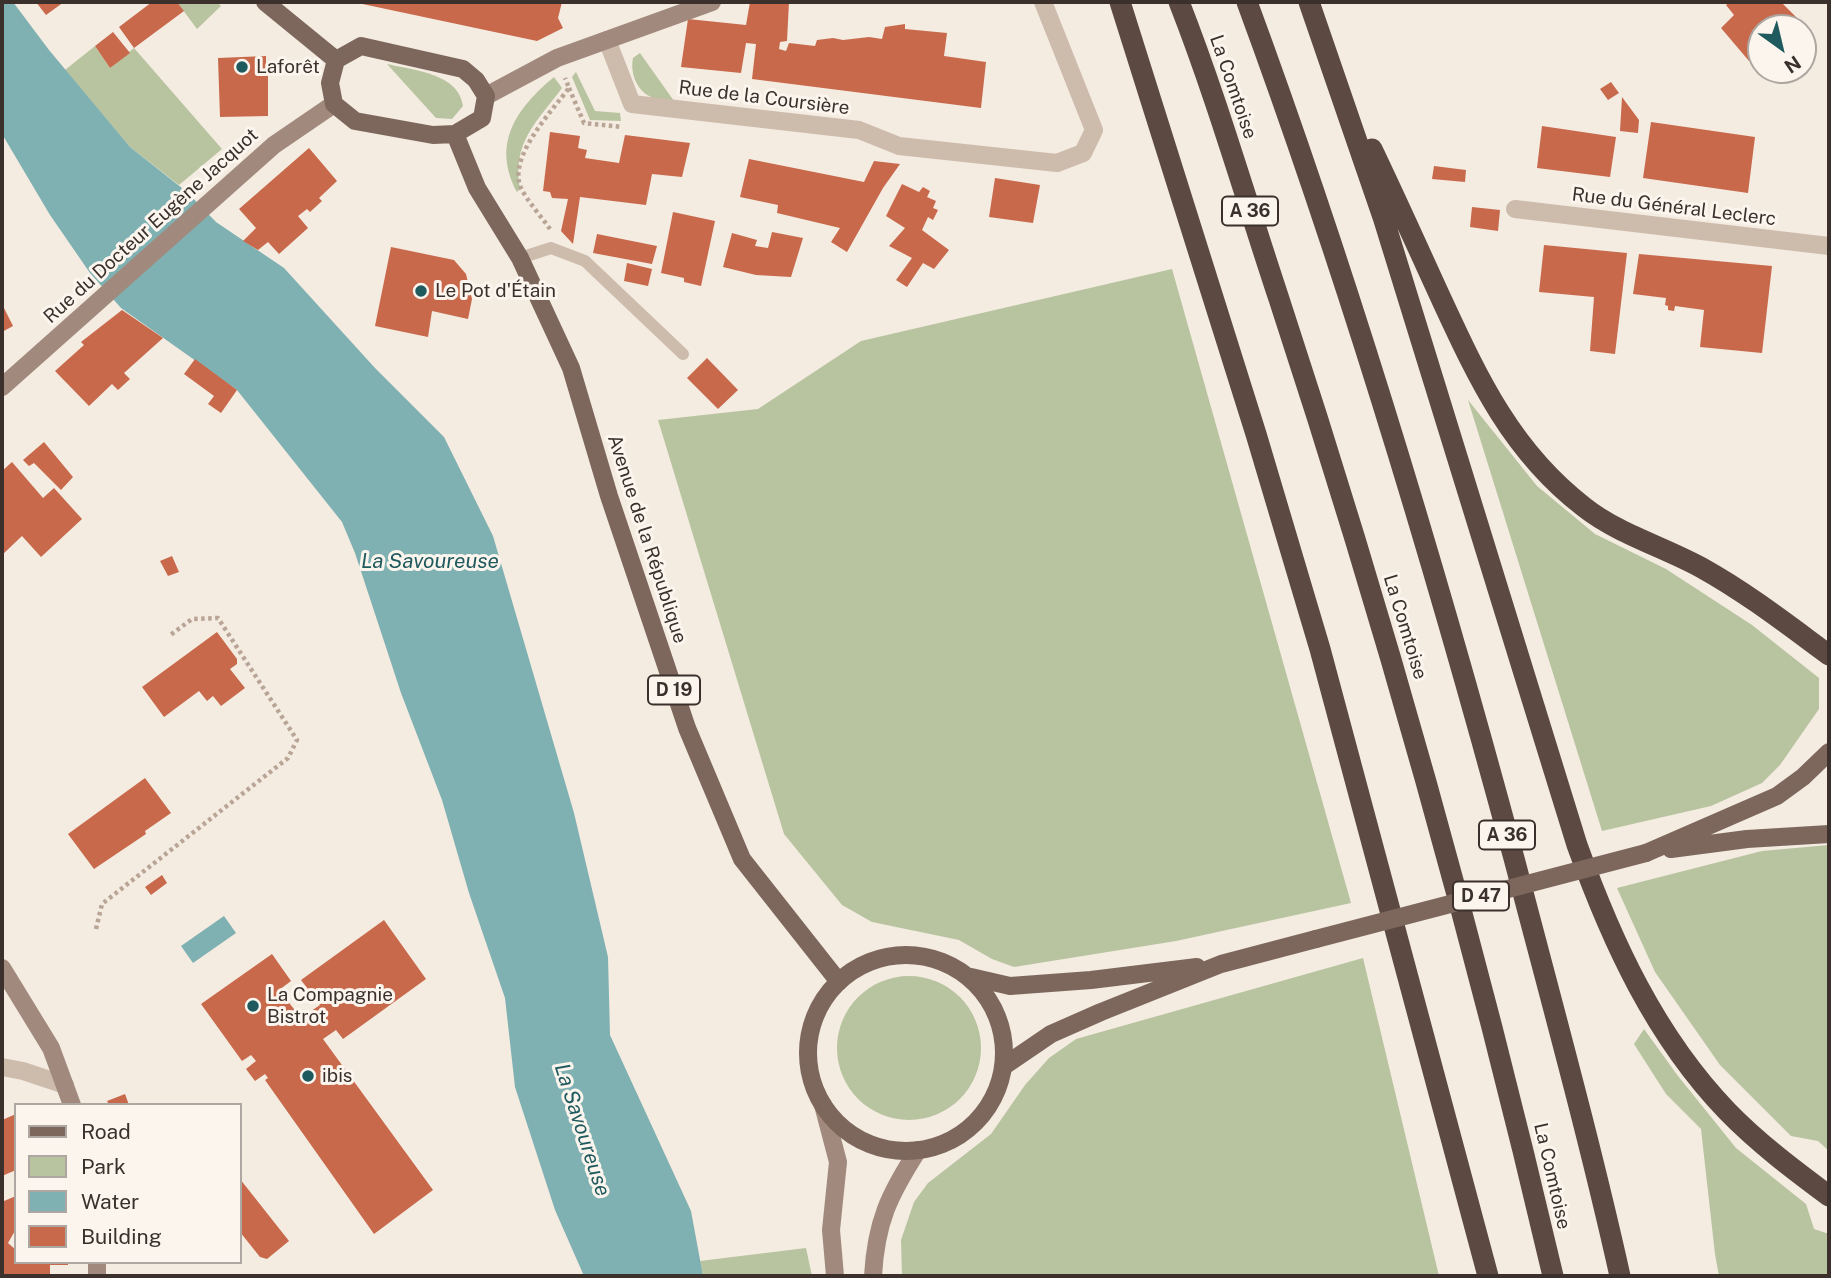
<!DOCTYPE html>
<meta charset="utf-8">
<style>
body{margin:0}
#map{position:relative;width:1831px;height:1278px;overflow:hidden;background:#f4ebe1;font-family:"Public Sans",sans-serif}
canvas{display:block}
.frame{position:absolute;inset:0;border:4px solid #3b302b;pointer-events:none}
.legend{position:absolute;left:14px;top:1103px;width:228px;height:161px;box-sizing:border-box;background:#fbf5ee;border:2px solid #aea6a0;margin:0;padding:9px 12px;list-style:none;font-size:21px;color:#3b302b}
.legend li{display:flex;align-items:center;gap:14px;height:35px}
.legend b{width:35px;border:2px solid #aea6a0}
.north{position:absolute;left:1747px;top:14px;width:70px;height:70px;box-sizing:border-box;background:#fbf5ee;border:2px solid #aea6a0;border-radius:50%;rotate:146deg;font-size:19px;font-weight:700;line-height:28px;text-align:center;color:#3b302b}
.north::after{content:'';display:block;margin:auto;width:24px;height:32px;background:#1f5a5e;clip-path:polygon(50% 0,100% 100%,50% 72%,0 100%)}
</style>
<div id="map">
<canvas width="1831" height="1278"></canvas>
<div class="frame"></div>
<ul class="legend">
<li><b style="height:9px;background:#7d675c"></b>Road</li>
<li><b style="height:19px;background:#b8c4a0"></b>Park</li>
<li><b style="height:19px;background:#7fb0b2"></b>Water</li>
<li><b style="height:19px;background:#c8694b"></b>Building</li>
</ul>
<div class="north">N</div>
</div>
<script>
const context = document.querySelector('canvas').getContext('2d');
context.lineJoin = 'round';
function fillPath(path, color) { context.fillStyle = color; context.fill(path, 'evenodd'); }
function trace(path, color, width, dash) { context.strokeStyle = color; context.lineWidth = width; context.lineCap = dash ? 'butt' : 'round'; context.setLineDash(dash || []); context.stroke(path); }
function write(font, color, halo, rows, align = 'center') {
  context.font = font + ' "Public Sans",sans-serif'; context.lineWidth = 6; context.setLineDash([]); context.textBaseline = 'middle'; context.strokeStyle = halo; context.fillStyle = color; for (const [text, x, y, turn = 0] of rows) {
    context.save(); context.translate(x, y); context.rotate((+turn || 0) * Math.PI / 180); context.textAlign = isNaN(turn) ? turn : align; if (halo) context.strokeText(text, 0, 0); context.fillText(text, 0, 0); context.restore();
  }
}
fillPath(new Path2D(`
 M177,2H217L221,6L197,29Z
 M95,46L110,68L134,48L222,149L179,185L130,147L65,70Z
 M640,53L674,101C668,100 657,100 651,97C636,90 630,72 633,58Z
 M387,64C412,70 459,73 463,106L452,119L436,118Z
 M576,72L595,111L620,113L621,121L590,120L572,77Z
 M554,77L562,88C536,123 512,142 520,189L517,192C491,143 517,108 554,77Z
 M1172,269L1351,903L1176,941L1014,967L992,959L959,940L872,922L842,905L784,834L658,420L758,409L861,341Z
 M1468,400L1537,486L1595,534L1666,569L1752,625L1819,678V709L1780,765L1762,783L1711,806L1602,831Z
 M1829,845V1151L1818,1141L1791,1136L1720,1065L1655,972L1617,888L1762,851Z
 M1363,958L1439,1276H902L901,1240L914,1202L928,1183L991,1134L1025,1085L1049,1058L1076,1039Z
 M837 1048a72 72 0 1 1 144 0a72 72 0 1 1-144 0Z
 M1644,1029L1678,1076L1736,1148L1806,1204L1814,1229L1829,1234V1276H1719L1715,1254L1701,1129L1666,1094L1634,1044Z
 M806,1248L812,1276H703L700,1261Z`), '#b8c4a0');
fillPath(new Path2D(`
 M2,2H13L49,50L130,147L187,192L216,222L284,268L375,368L444,437L493,536L574,813L608,957L610,1035L691,1211L703,1276H584L555,1210L515,1087L505,998L469,893L442,800L401,693L355,553L342,522L237,390L121,308L90,273L50,215L2,134Z
 M224,916L236,933L193,963L181,946Z`), '#7fb0b2');
fillPath(new Path2D(`
 M36,2H64L46,15Z
 M152,2H177L184,11L134,48L119,27Z
 M353,2H562L558,18L563,28L537,41Z
 M750,2H789L787,41L780,42L779,49L786,51L789,43L815,46L817,40L833,38L843,40L869,37L882,39L885,27L905,24V29L947,33L944,56L986,62L981,108L752,79L756,44L746,43L741,73L681,67L688,19L746,25Z
 M1730,2H1781L1797,18L1786,28H1761V51L1749,61L1721,28L1734,15L1726,5Z
 M113,32L130,53L110,68L95,46Z
 M266,56V70L268,71V116L220,117L218,58Z
 M1611,82L1619,93L1608,100L1600,89Z
 M1622,97L1639,120L1638,133L1620,131Z
 M1651,122L1755,137L1748,193L1643,178Z
 M1542,126L1616,137L1610,177L1537,168Z
 M550,132L580,136L578,148L587,150L585,158L619,163L625,135L690,143L682,177L652,174L646,205L580,197L573,244L561,231L568,199L552,198L550,192L543,191Z
 M309,148L337,181L319,198L322,201L310,212L307,209L298,216L308,228L279,254L268,242L258,250L243,241L256,228L239,209Z
 M749,159L864,182L874,161L900,164L883,188L847,252L831,242L840,228L777,213L778,205L740,197Z
 M1434,166L1466,170L1465,182L1432,179Z
 M995,178L1040,185L1033,223L989,217Z
 M902,184L919,192L923,187L930,191L927,197L936,201L933,208L938,210L933,220L928,217L922,230L949,250L934,269L923,263L907,287L896,280L912,258L889,246L905,228L886,216Z
 M1472,207L1500,210L1498,231L1470,227Z
 M673,212L715,221L701,286L684,282V278L661,273Z
 M772,232L803,238L791,277L756,275L723,267L732,233L757,240L755,246L768,248Z
 M597,234L657,246L652,264L593,253Z
 M1544,245L1627,253L1615,354L1590,351L1594,297L1539,292Z
 M391,247L454,260L466,274L472,299L468,319L432,311L428,337L375,326Z
 M1639,254L1772,266L1762,353L1700,347L1704,310L1675,306L1674,311L1668,310V306L1665,305L1666,298L1633,294Z
 M627,263L652,269L648,286L624,281Z
 M2,304L13,326L2,332Z
 M122,310L163,338L124,373L130,379L118,390L112,384L89,406L55,371L84,345L81,342Z
 M707,358L738,390L718,409L687,378Z
 M195,359L237,390L221,413L208,404L214,396L184,374Z
 M44,442L73,477L61,490L34,463L29,466L23,460Z
 M12,462L43,498L54,488L82,519L41,557L22,536L2,555V471Z
 M172,556L179,572L168,576L160,561Z
 M217,632L237,659V664L230,669L245,688L221,706L213,696L207,701L199,691L164,717L142,687Z
 M145,778L171,813L145,831L146,834L94,869L68,834Z
 M162,875L167,883L151,895L145,887Z
 M384,920L426,979L343,1039L336,1030L323,1039L433,1190L374,1234L265,1080L268,1078L265,1074L255,1081L246,1069L256,1061L251,1055L242,1061L201,1004L272,954L291,981L279,990L301,1018L320,1005L301,980Z
 M125,1094L129,1105H109L107,1101Z
 M16,1114V1170L2,1176V1120Z
 M240,1179L289,1241L267,1259L260,1257L240,1232Z
 M16,1196V1229L8,1243L16,1250V1262H68V1265H50V1276H2L4,1201Z`), '#c8694b');
trace(new Path2D(`
 M569,88L584,123L622,127
 M550,229C541,216 528,202 521,188C507,158 552,111 569,88L565,78
 M96,929L102,904L288,758L297,740L218,618L192,619L169,636`), '#b9a596', 4.5, [3.5, 3.5]);
trace(new Path2D(`
 M520,258L551,248L585,261L683,354`), '#cdbbac', 12);
trace(new Path2D(`
 M607,40L632,104L859,130L899,146L1057,163L1083,153L1094,130L1043,2
 M1515,209L1829,246
 M2,1067L23,1071L65,1085`), '#cdbbac', 18);
trace(new Path2D(`
 M486,96L557,58L712,2
 M2,387L274,145L334,104
 M2,968L51,1048L72,1105
 M823,1105L838,1162L831,1230L835,1276
 M97,1262V1276
 M873,1276C876,1222 889,1195 918,1150`), '#a18a7d', 18);
trace(new Path2D(`
 M265,2L336,60
 M361,46L463,69L476,80L486,96L482,118L455,134L433,135L355,121L334,104L330,83L336,60Z
 M455,134L477,188L520,258L571,368L609,496L687,728L742,859L839,982
 M1671,849L1747,839L1829,834
 M1646,853L1777,796L1803,777L1829,752
 M808 1053a98 98 0 1 1 196 0a98 98 0 1 1-196 0Z
 M971,977L1010,986L1091,980L1197,967
 M1004,1066L1051,1034L1101,1012L1221,964L1316,939`), '#7d675c', 18);
trace(new Path2D(`
 M1120,2L1256,434L1320,649L1488,1276
 M1179,2C1217,99 1246,200 1279,299C1385,621 1476,947 1553,1276
 M1247,2C1351,284 1437,572 1515,862C1551,1000 1589,1137 1620,1276
 M1309,2L1383,217L1577,845C1612,942 1655,1036 1727,1111C1758,1143 1794,1170 1829,1196
 M1372,149C1395,197 1417,246 1439,294C1477,376 1510,450 1584,507C1618,534 1664,547 1702,568C1747,593 1788,625 1829,655`), '#5c4a42', 21);
trace(new Path2D(`
 M1316,939L1646,853`), '#7d675c', 18);
for (const [x, y, r, color] of [
 [242,67,7,"#1f5a5e"],
 [421,291,7,"#1f5a5e"],
 [253,1006,7,"#1f5a5e"],
 [308,1076,7,"#1f5a5e"]
]) { const dot = new Path2D(); dot.arc(x, y, r, 0, 2 * Math.PI); context.fillStyle = color; context.fill(dot); trace(dot, '#fbf5ee', 2.5); }
for (const [x, y, w] of [
 [1250,211,56],
 [674,690,52],
 [1507,835,56],
 [1481,896,56]
]) { const box = new Path2D(); box.roundRect(x - w / 2, y - 14.5, w, 29, 5); context.fillStyle = '#fbf5ee'; context.fill(box); trace(box, '#3b302b', 2); }
write('bold 18px', '#3b302b', null, [
 ["A 36",1250,211],
 ["D 19",674,690],
 ["A 36",1507,835],
 ["D 47",1481,896]
]);
write('19px', '#3b302b', '#fbf5ee', [
 ["Laforêt",256,67],
 ["Le Pot d'Étain",435,291],
 ["La Compagnie",267,995],
 ["Bistrot",267,1017],
 ["ibis",322,1076]
], 'left');
write('19px', '#3b302b', '#fbf5ee', [
 ["La Comtoise",1233,87,71],
 ["Rue de la Coursière",764,98,7],
 ["Rue du Général Leclerc",1674,207,7],
 ["Rue du Docteur Eugène Jacquot",151,226,-42],
 ["Avenue de la République",647,539,72],
 ["La Comtoise",1405,627,73],
 ["La Comtoise",1552,1176,77]
]);
write('italic 21px', '#1f5a5e', '#fbf5ee', [
 ["La Savoureuse",430,562],
 ["La Savoureuse",582,1130,72]
]);
</script>
